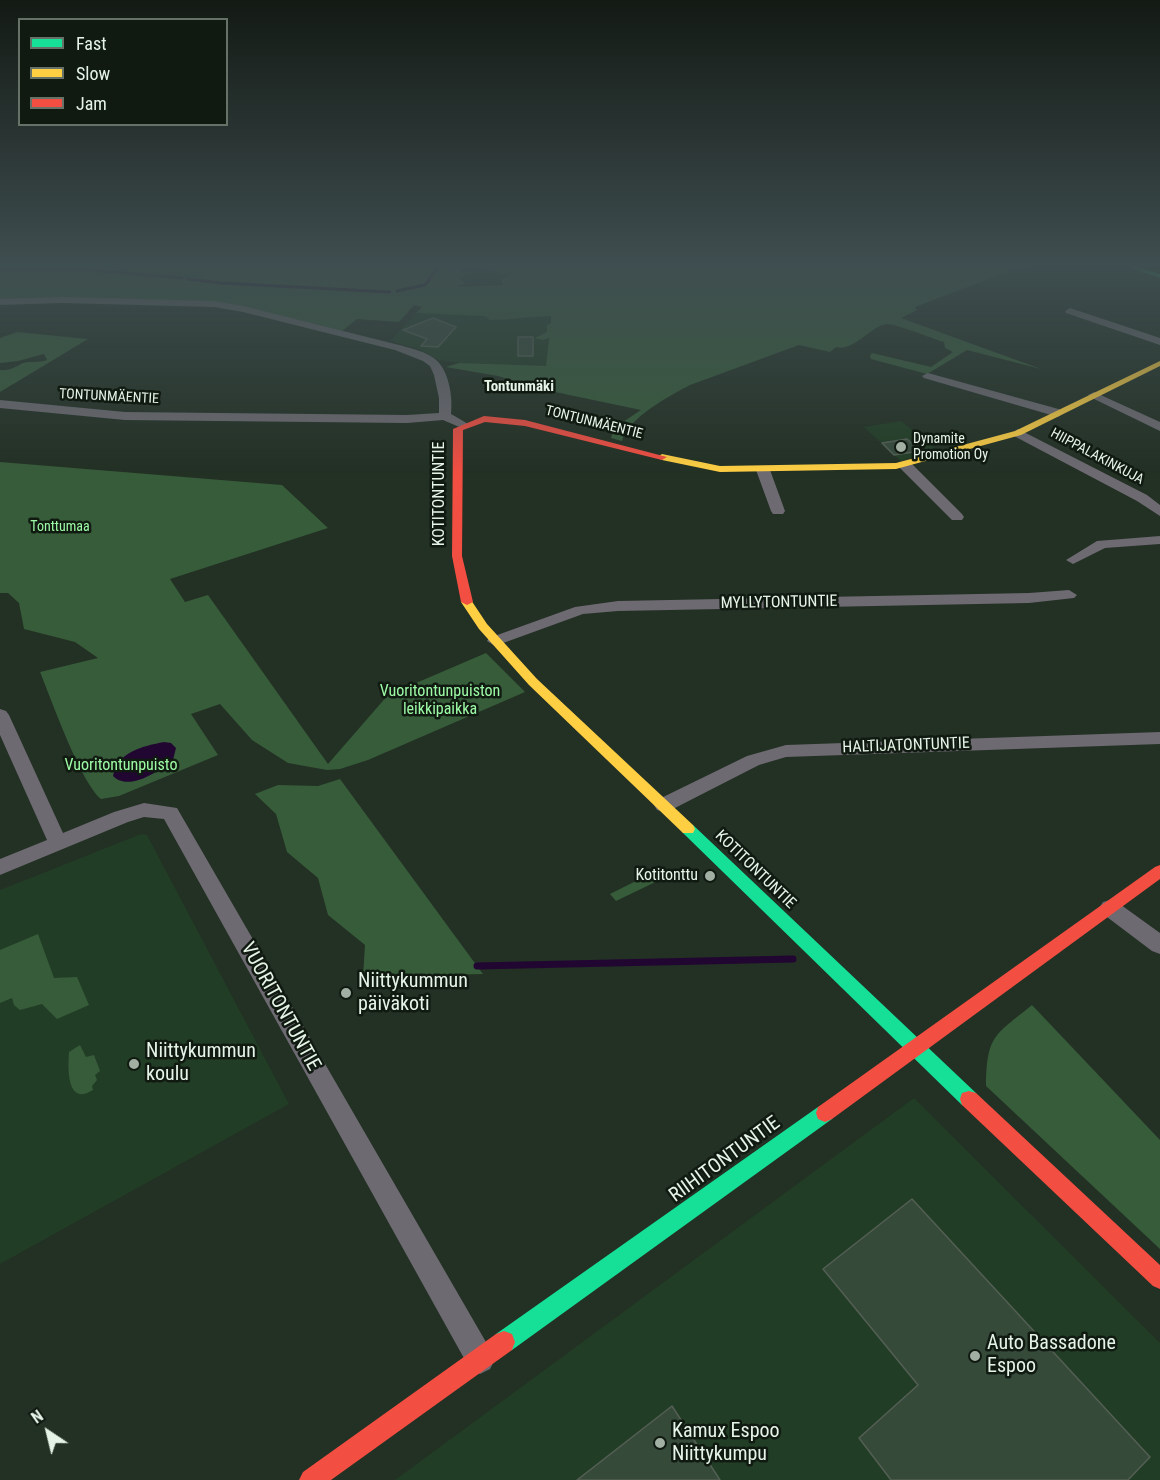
<!DOCTYPE html>
<meta charset="utf-8">
<style>
body{margin:0}
#map{position:relative;width:1160px;height:1480px;overflow:hidden;background:#233024;font-family:"Roboto Condensed",sans-serif}
canvas{display:block}
.legend{position:absolute;left:18px;top:18px;width:210px;height:108px;box-sizing:border-box;background:#101a11;border:2px solid #667167;margin:0;padding:8px 10px;list-style:none;font-size:18px;color:#e6f4e7}
.legend li{display:flex;align-items:center;gap:12px;height:30px}
.legend b{width:30px;border:2px solid #667167}
.north{position:absolute;left:18px;top:1402px;width:60px;height:60px;-webkit-text-stroke:4px #101a11;paint-order:stroke;rotate:325deg;font-size:16px;font-weight:700;line-height:24px;text-align:center;color:#e6f4e7}
.north::after{content:'';display:block;margin:auto;width:21px;height:27px;background:#e6f4e7;clip-path:polygon(50% 0,100% 100%,50% 72%,0 100%)}
</style>
<div id="map">
<canvas width="1160" height="1480"></canvas>
<ul class="legend">
<li><b style="height:8px;background:#16e098"></b>Fast</li>
<li><b style="height:8px;background:#ffcf43"></b>Slow</li>
<li><b style="height:8px;background:#f24e42"></b>Jam</li>
</ul>
<div class="north">N</div>
</div>
<script>
const context = document.querySelector('canvas').getContext('2d');
context.lineJoin = 'round';
function fillPath(path, color) { context.fillStyle = color; context.fill(path, 'evenodd'); }
function trace(path, color, width, dash) { context.strokeStyle = color; context.lineWidth = width; context.lineCap = dash ? 'butt' : 'round'; context.setLineDash(dash || []); context.stroke(path); }
function write(font, color, halo, rows, align = 'center') {
  context.font = font + ' "Roboto Condensed",sans-serif'; context.lineWidth = 5; context.setLineDash([]); context.textBaseline = 'middle'; context.strokeStyle = halo; context.fillStyle = color; for (const [text, x, y, turn = 0] of rows) {
    context.save(); context.translate(x, y); context.rotate((+turn || 0) * Math.PI / 180); context.textAlign = isNaN(turn) ? turn : align; if (halo) context.strokeText(text, 0, 0); context.fillText(text, 0, 0); context.restore();
  }
}
fillPath(new Path2D(`
 M416,313L551,316L546,366H480L439,360L418,349L390,341Z
 M901,421L937,450L901,461L864,427Z
 M141,834L147,835L289,1104L0,1264V890Z
 M914,1098L1160,1343V1480H395Z`), '#223d25');
fillPath(new Path2D(`
 M0,266H459L453,273L470,272L460,278L465,283L456,287L503,285L501,279L509,275L467,266H1028L1025,268L1027,270L1015,269L915,307L917,310L901,318L1041,369L967,350L927,374L871,359L870,356L872,353L931,367L953,352L945,348L944,342C931,338 894,323 886,324C870,327 853,352 836,347L830,352L799,345L690,385C669,396 628,418 622,441L611,438L614,428L641,410L541,389L498,376L446,367L459,363L546,366L549,338L543,340L535,338L547,332V325L551,323V316C529,316 512,320 490,320L485,316L416,313L422,307L414,305L399,322L357,319L342,331L245,307L0,301Z
 M17,332L88,339L0,392V370C10,371 15,367 23,363C30,361 39,363 47,360L44,354L18,361L0,363V338Z
 M0,462L282,485L328,528L170,579L185,602L208,595L328,764L388,695L486,653L525,692L368,760L340,769L327,770L288,763L252,740L220,704L191,714L218,755L119,796L101,799C80,781 52,701 40,672L98,658L75,642L24,629L19,603L8,593H0Z
 M340,779L477,966L483,974L363,977L365,945L328,915L318,878L287,852L276,814L255,794L278,785L318,786Z
 M662,868L668,876L616,901L610,894Z
 M38,934L54,978L77,977L89,1005L57,1019L42,1004L20,1010L14,1005L12,998L0,1003V950Z
 M1032,1005L1160,1140V1249L986,1086C987,1035 994,1036 1032,1005Z
 M80,1045L86,1057L94,1055L100,1071L95,1075L97,1080L92,1086L93,1090C66,1107 68,1067 69,1052Z`), '#375c3a');
fillPath(new Path2D(`
 M164,742L171,743L176,748L173,760C159,771 129,792 113,776C117,752 143,746 164,742Z`), '#210632');
trace(new Path2D(`
 M0,270H90L182,278
 M188,279L221,283L390,292
 M397,291L425,285L437,269`), '#210632', 3);
trace(new Path2D(`
 M477,966L793,959`), '#210632', 7);
const building = new Path2D(`
 M433,318L456,327L438,347L421,346L427,339L403,330Z
 M518,337H533V356H518Z
 M907,439L920,451L894,455L882,443Z
 M912,1199L1150,1457L1128,1480H891L859,1438L918,1385L823,1269Z
 M672,1406L720,1480H577Z`);
fillPath(building, '#364a3a');
trace(building, '#535f54', 1.5);
fillPath(new Path2D(`
 M457,266H467L458,274L453,271Z
 M62,297L214,301L243,306L403,346C413,349 426,352 435,359C449,370 453,397 451,414L470,425L464,429L443,420L407,423L125,420L0,408V400L125,412L407,415L439,413V398L434,375L430,366L423,361L395,350L243,312L214,307L62,303L0,305V299Z
 M1070,308L1160,338V345L1066,313L1065,311Z
 M928,373L1062,410L1064,413L1058,417L924,378L922,376Z
 M1094,392L1160,422V431L1090,397L1088,395Z
 M1018,429L1147,495L1160,505V516L1137,501L1014,436L1012,433Z
 M905,461L910,462L962,514L964,517L962,520H952L900,468L899,465L900,462Z
 M763,466L770,470L785,511L783,514H773L771,511L756,470Z
 M1160,536V544L1105,548L1073,564L1066,560L1097,541Z
 M1069,590L1077,595L1074,598L1029,603L618,611L583,614L495,646L487,641L489,638L575,607L618,601L1029,593Z
 M0,709L6,711L9,715L63,833L114,812L144,803L177,808L490,1349L495,1359L490,1369L480,1374L470,1369L164,819L144,817L128,822L0,875V859L47,840L0,735Z
 M1160,732V744L786,757L759,765L671,810L664,812L657,810L654,805L657,800L747,756L786,745Z
 M1110,900L1117,902L1160,933V954L1152,951L1103,914L1099,908L1103,902Z`), '#6d6a71');
fillPath(new Path2D(`
 M1123,266H1135L1160,274V278Z
 M688,824L693,825L976,1093L978,1099L976,1105L969,1107L962,1105L683,833L681,829L683,825Z
 M825,1104L832,1107L834,1113L832,1119L512,1350L504,1353L496,1350L493,1342L496,1334L818,1107Z`), '#16e098');
fillPath(new Path2D(`
 M1160,361V366L1021,435L896,469L720,472L662,460L657,457L662,454L720,466L896,463L1015,431Z
 M467,599L471,600L487,624L537,679L693,825L695,829L693,833H683L529,685L479,629L461,602Z`), '#ffcf43');
fillPath(new Path2D(`
 M484,416L525,420L667,457L662,460L525,426L485,422L463,430L462,556L473,602L467,605L461,602L452,556L453,429Z
 M1160,865V879L832,1119L825,1122L818,1119L816,1113L818,1107L1155,867Z
 M969,1091L976,1093L1160,1265V1289L1153,1286L962,1105L960,1099L962,1093Z
 M504,1331L512,1334L515,1342L512,1350L331,1480H299L303,1472L496,1334Z`), '#f24e42');
const sky = context.createLinearGradient(0, 0, 0, 474);
sky.addColorStop(0, '#131a14');
sky.addColorStop(0.56, '#3f4e50');
sky.addColorStop(1, '#3f4e5000');
context.fillStyle = sky;
context.fillRect(0, 0, 1160, 474);
for (const [x, y, r, color] of [
 [901,447,6,"#a2afa3"],
 [710,876,6,"#a2afa3"],
 [346,993,6,"#a2afa3"],
 [134,1064,6,"#a2afa3"],
 [975,1356,6,"#a2afa3"],
 [660,1443,6,"#a2afa3"]
]) { const dot = new Path2D(); dot.arc(x, y, r, 0, 2 * Math.PI); context.fillStyle = color; context.fill(dot); trace(dot, '#101a11', 2); }
write('14px', '#e6f4e7', '#101a11', [
 ["TONTUNMÄENTIE",109,397,3],
 ["TONTUNMÄENTIE",594,423,14],
 ["HIIPPALAKINKUJA",1097,457,28]
]);
write('14px', '#e6f4e7', '#101a11', [
 ["Dynamite",913,439],
 ["Promotion Oy",913,455]
], 'left');
write('14px', '#9dfaa6', '#101a11', [
 ["Tonttumaa",60,527]
]);
write('bold 15px', '#e6f4e7', '#101a11', [
 ["Tontunmäki",519,387]
]);
write('16px', '#e6f4e7', '#101a11', [
 ["KOTITONTUNTIE",440,494,-90],
 ["MYLLYTONTUNTIE",779,603,-1],
 ["HALTIJATONTUNTIE",906,746,-2],
 ["KOTITONTUNTIE",755,870,44]
]);
write('16px', '#9dfaa6', '#101a11', [
 ["Vuoritontunpuiston",440,692],
 ["leikkipaikka",440,710],
 ["Vuoritontunpuisto",121,766]
]);
write('16px', '#e6f4e7', '#101a11', [
 ["Kotitonttu",698,876]
], 'right');
write('20px', '#e6f4e7', '#101a11', [
 ["Niittykummun",358,982],
 ["päiväkoti",358,1005],
 ["Niittykummun",146,1052],
 ["koulu",146,1075],
 ["Auto Bassadone",987,1344],
 ["Espoo",987,1367],
 ["Kamux Espoo",672,1432],
 ["Niittykumpu",672,1455]
], 'left');
write('20px', '#e6f4e7', '#101a11', [
 ["VUORITONTUNTIE",280,1007,61],
 ["RIIHITONTUNTIE",725,1160,-36]
]);
</script>
